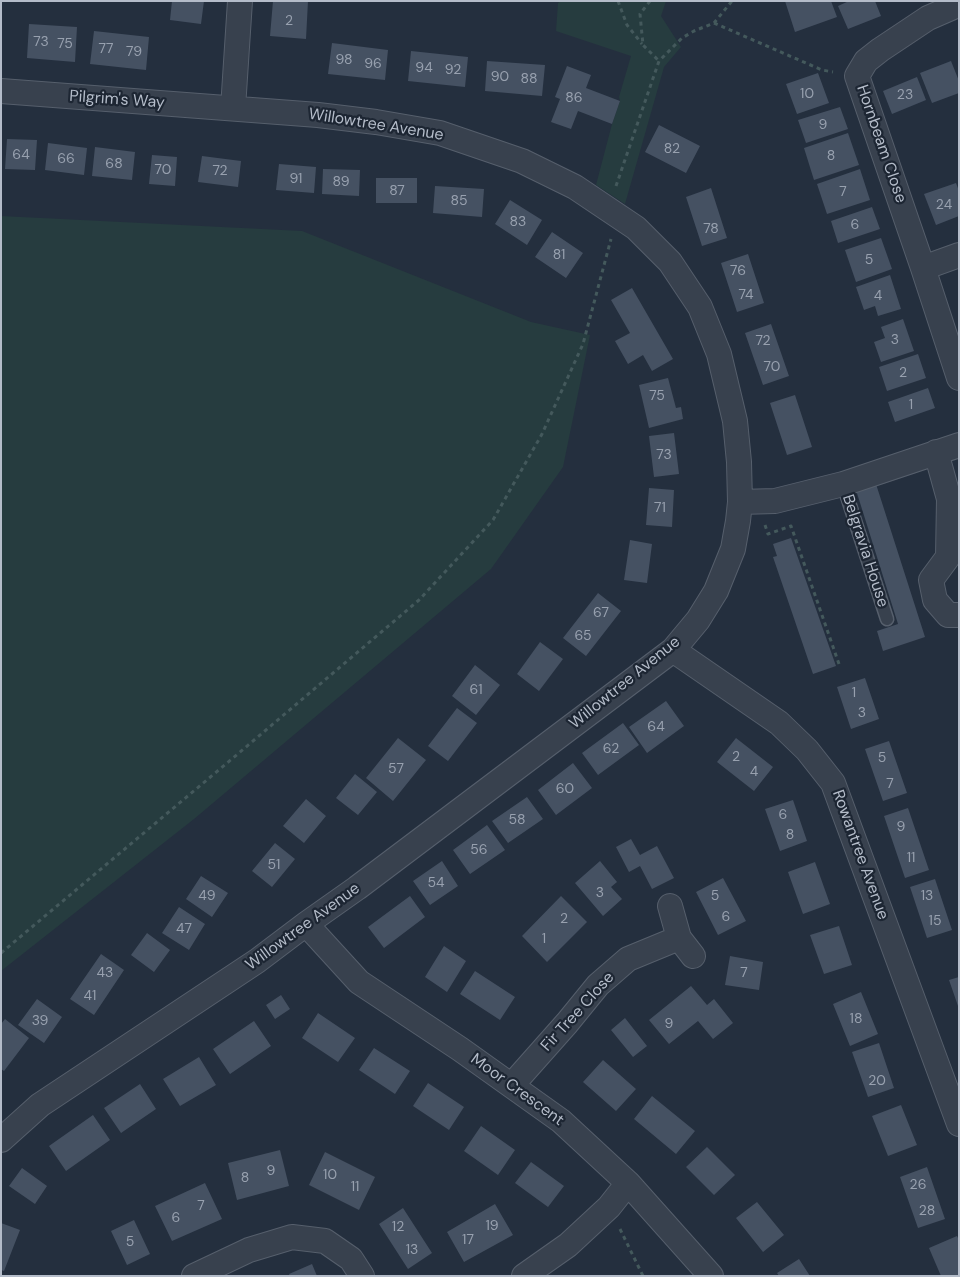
<!DOCTYPE html>
<style>
body{margin:0}
#map{position:relative;width:960px;height:1277px;overflow:hidden;background:#242f3e;font-family:"DM Sans",sans-serif}
canvas{display:block}
.frame{position:absolute;inset:0;border:2px solid #b4bcc9;pointer-events:none}
</style>
<div id="map">
<canvas width="960" height="1277"></canvas>
<div class="frame"></div>
</div>
<script>
const context = document.querySelector('canvas').getContext('2d');
context.lineJoin = 'round';
function fillPath(path, color) { context.fillStyle = color; context.fill(path, 'evenodd'); }
function trace(path, color, width, dash) { context.strokeStyle = color; context.lineWidth = width; context.lineCap = dash ? 'butt' : 'round'; context.setLineDash(dash || []); context.stroke(path); }
function write(font, color, halo, rows, align = 'center') {
  context.font = font + ' "DM Sans",sans-serif'; context.lineWidth = 4.5; context.setLineDash([]); context.textBaseline = 'middle'; context.strokeStyle = halo; context.fillStyle = color; for (const [text, x, y, turn = 0] of rows) {
    context.save(); context.translate(x, y); context.rotate((+turn || 0) * Math.PI / 180); context.textAlign = isNaN(turn) ? turn : align; if (halo) context.strokeText(text, 0, 0); context.fillText(text, 0, 0); context.restore();
  }
}
fillPath(new Path2D(`
 M561,1H666L661,16L681,47L664,67L625,204L596,185L612,124L620,101L619,97L631,56L556,31L558,3Z
 M1,216L302,231L531,322L590,335L563,467L491,569L194,819L1,971Z`), '#263c3f');
fillPath(new Path2D(`
 M172,1H204L201,24L170,20Z
 M273,1H308L306,39L270,36Z
 M785,1H831L837,17L795,32Z
 M849,1H875L881,16L848,29L838,6Z
 M29,24L77,27L75,62L27,58Z
 M94,31L149,37L146,70L90,64Z
 M332,43L388,50L385,80L328,74Z
 M411,51L468,57L465,87L408,81Z
 M487,61L545,65L542,96L485,91Z
 M951,61L959,81V93L932,103L920,73Z
 M567,66L591,75L586,88L620,101L612,124L578,111L571,129L551,122L560,99L555,97Z
 M818,73L829,103L797,114L786,84Z
 M917,77L926,100L892,114L883,91Z
 M840,107L848,129L806,143L798,120Z
 M659,125L700,146L686,173L645,152Z
 M848,133L859,165L814,180L804,148Z
 M7,139L37,140L35,170L5,169Z
 M48,143L87,148L84,175L45,170Z
 M95,147L135,152L132,180L92,176Z
 M152,155L177,157L175,186L149,184Z
 M202,156L241,161L238,187L198,182Z
 M279,164L316,167L314,193L276,190Z
 M323,169L360,170L359,196L322,194Z
 M860,169L870,200L827,214L817,184Z
 M376,178H417V203H376Z
 M956,183L959,191V216L936,225L924,194Z
 M435,186L484,189L482,217L433,213Z
 M711,188L727,238L702,246L686,197Z
 M510,200L542,220L527,245L495,224Z
 M872,207L880,229L838,243L831,221Z
 M552,232L583,253L566,278L535,257Z
 M881,238L892,269L856,282L845,250Z
 M748,254L764,303L737,312L721,263Z
 M890,275L901,309L878,316L875,306L864,310L856,287Z
 M632,288L673,359L652,371L643,355L628,364L615,341L630,333L611,300Z
 M903,319L914,351L881,362L874,342L885,338L881,327Z
 M771,324L789,376L763,385L745,333Z
 M918,354L926,378L887,391L879,367Z
 M668,378L676,408L681,407L683,419L649,428L639,385Z
 M928,388L935,408L895,422L888,402Z
 M795,395L812,447L787,455L770,403Z
 M674,433L679,474L654,477L649,436Z
 M876,484L925,637L883,651L877,631L898,624L856,490Z
 M649,488L674,490L672,527L646,525Z
 M791,538L836,666L813,674L773,557L777,556L773,544Z
 M630,540L652,544L647,583L624,580Z
 M598,593L621,611L586,656L563,638Z
 M540,642L563,659L539,691L517,674Z
 M475,665L500,685L476,715L452,696Z
 M865,678L879,719L851,729L837,687Z
 M666,701L684,726L647,753L629,727Z
 M457,708L477,723L448,761L428,746Z
 M623,723L639,745L598,775L582,753Z
 M398,738L426,760L393,801L366,778Z
 M736,738L773,767L754,791L717,762Z
 M889,741L907,793L883,801L865,749Z
 M573,763L592,788L556,815L538,790Z
 M355,774L377,792L358,815L336,798Z
 M527,797L543,819L508,843L492,821Z
 M306,799L326,816L304,843L283,826Z
 M793,800L807,841L780,851L765,809Z
 M908,808L929,870L905,878L884,816Z
 M487,825L505,850L470,874L453,850Z
 M631,839L640,855L657,846L674,878L652,889L640,866L629,872L616,847Z
 M275,843L295,859L272,887L252,871Z
 M442,861L458,886L430,905L413,881Z
 M600,861L617,882L611,887L622,899L603,916L575,883Z
 M815,862L830,904L803,914L788,872Z
 M201,876L228,893L212,917L186,899Z
 M723,878L746,921L718,935L696,892Z
 M935,879L952,930L927,938L910,887Z
 M410,896L425,917L384,948L368,927Z
 M561,896L587,922L547,962L522,936Z
 M179,907L205,924L189,950L162,933Z
 M839,926L852,965L824,974L810,935Z
 M147,933L170,950L154,972L131,955Z
 M444,946L466,961L447,992L425,977Z
 M101,954L124,970L94,1015L70,999Z
 M730,956L763,962L759,990L725,985Z
 M475,971L515,997L500,1020L460,994Z
 M959,977V1006H958L949,980Z
 M691,986L707,1005L714,999L733,1023L713,1039L698,1021L669,1044L649,1020Z
 M861,992L878,1034L850,1046L833,1004Z
 M281,995L290,1009L275,1019L266,1005Z
 M37,999L62,1017L44,1043L18,1025Z
 M318,1013L355,1038L338,1062L302,1038Z
 M625,1018L647,1046L633,1057L611,1030Z
 M5,1019L29,1038L4,1071L1,1069V1024Z
 M254,1021L271,1046L230,1074L213,1049Z
 M879,1043L894,1088L868,1097L852,1052Z
 M374,1048L410,1071L395,1094L359,1070Z
 M199,1057L216,1085L180,1106L163,1079Z
 M603,1060L636,1089L616,1111L583,1082Z
 M428,1083L464,1107L449,1130L413,1106Z
 M140,1084L156,1109L121,1133L104,1108Z
 M652,1096L695,1131L676,1154L634,1119Z
 M901,1105L917,1145L888,1156L872,1116Z
 M93,1115L110,1140L66,1171L49,1146Z
 M481,1126L515,1150L498,1175L464,1151Z
 M707,1147L735,1175L714,1195L686,1167Z
 M280,1150L289,1186L237,1200L228,1163Z
 M325,1152L375,1177L359,1210L309,1185Z
 M531,1162L564,1186L548,1207L515,1183Z
 M927,1167L945,1219L918,1228L900,1177Z
 M22,1168L47,1186L35,1204L9,1186Z
 M205,1183L222,1219L172,1241L155,1206Z
 M757,1202L784,1235L763,1252L736,1218Z
 M495,1204L513,1235L464,1262L447,1232Z
 M403,1208L432,1253L408,1269L379,1224Z
 M134,1220L150,1254L127,1265L111,1231Z
 M1,1223L20,1230L4,1271L1,1270Z
 M957,1236L959,1240V1276H941L929,1248Z
 M799,1259L810,1276H779L777,1273Z
 M312,1264L317,1276H290L289,1274Z`), '#455162');
const service = new Path2D(`
 M843,484L887,619`);
const minor = new Path2D(`
 M951,8L928,18L880,50L866,61L857,76L923,268L959,378
 M1,91L318,115L376,122L440,133L522,161L575,187L636,228L670,262L700,307L719,354L735,421L739,462L740,502L738,521L733,549L716,591L698,620L673,650L357,888L306,924L257,961L40,1105L1,1140
 M233,108L240,1
 M923,268L959,255
 M936,452L949,499L948,557L931,580L935,600L948,615H959
 M740,502L775,501L843,484L959,445
 M673,650L779,723L807,750L833,783L959,1124
 M670,906L679,938L693,956
 M306,924L359,982L460,1049L561,1121L628,1183L711,1276
 M512,1085L567,1023L598,985L628,959L679,938
 M194,1276L249,1250L292,1237L325,1241L351,1259L362,1276
 M524,1276L568,1245L609,1207L628,1183`);
trace(service, '#565f6c', 15);
trace(minor, '#565f6c', 26);
trace(new Path2D(`
 M618,1L627,25L642,44
 M650,1L640,14L643,45L659,61
 M714,23L822,70L833,72
 M616,186L659,61L682,38L694,31L714,23L732,1
 M765,525L768,534L791,526L839,664
 M1,953L233,758L419,600L493,520L542,434L583,344L611,239
 M620,1229L643,1276`), '#44595c', 3, [4, 4]);
trace(service, '#38414e', 12);
trace(minor, '#38414e', 24);
write('14px', '#98a1af', null, [
 ["2",289,21],
 ["73",41,42],
 ["75",65,44],
 ["77",106,49],
 ["79",134,52],
 ["98",344,60],
 ["96",373,64],
 ["94",424,68],
 ["92",453,70],
 ["90",500,77],
 ["88",529,79],
 ["10",807,94],
 ["23",905,95],
 ["86",574,98],
 ["9",823,125],
 ["82",672,149],
 ["64",21,155],
 ["8",831,156],
 ["66",66,159],
 ["68",114,164],
 ["70",163,170],
 ["72",220,171],
 ["91",296,179],
 ["89",341,182],
 ["87",397,191],
 ["7",843,192],
 ["85",459,201],
 ["24",944,205],
 ["83",518,222],
 ["6",855,225],
 ["78",711,229],
 ["81",559,255],
 ["5",869,260],
 ["76",738,271],
 ["74",746,295],
 ["4",878,296],
 ["3",895,340],
 ["72",763,341],
 ["70",772,367],
 ["2",903,373],
 ["75",657,396],
 ["1",911,405],
 ["73",664,455],
 ["71",660,508],
 ["67",601,613],
 ["65",583,636],
 ["61",476,690],
 ["1",854,693],
 ["3",862,713],
 ["64",656,727],
 ["62",611,749],
 ["2",736,757],
 ["5",882,758],
 ["57",396,769],
 ["4",754,772],
 ["7",890,784],
 ["60",565,789],
 ["6",783,815],
 ["58",517,820],
 ["9",901,827],
 ["8",790,835],
 ["56",479,850],
 ["11",911,858],
 ["51",274,865],
 ["54",436,883],
 ["3",600,893],
 ["49",207,896],
 ["5",715,896],
 ["13",927,896],
 ["6",726,917],
 ["2",564,919],
 ["15",935,921],
 ["47",184,929],
 ["1",544,939],
 ["43",105,973],
 ["7",744,973],
 ["41",90,996],
 ["18",856,1019],
 ["39",40,1021],
 ["9",669,1024],
 ["20",877,1081],
 ["9",271,1171],
 ["10",330,1175],
 ["8",245,1178],
 ["26",918,1185],
 ["11",355,1187],
 ["7",201,1206],
 ["28",927,1211],
 ["6",176,1218],
 ["19",492,1226],
 ["12",398,1227],
 ["17",468,1240],
 ["5",130,1242],
 ["13",412,1250]
]);
write('16px', '#b4bcc9', '#1d2633', [
 ["Pilgrim's Way",117,100,4],
 ["Willowtree Avenue",376,125,9],
 ["Hornbeam Close",881,144,71],
 ["Belgravia House",865,551,72],
 ["Willowtree Avenue",625,683,-39],
 ["Rowantree Avenue",860,855,70],
 ["Willowtree Avenue",303,927,-36],
 ["Fir Tree Close",578,1012,-48],
 ["Moor Crescent",517,1090,36]
]);
</script>
